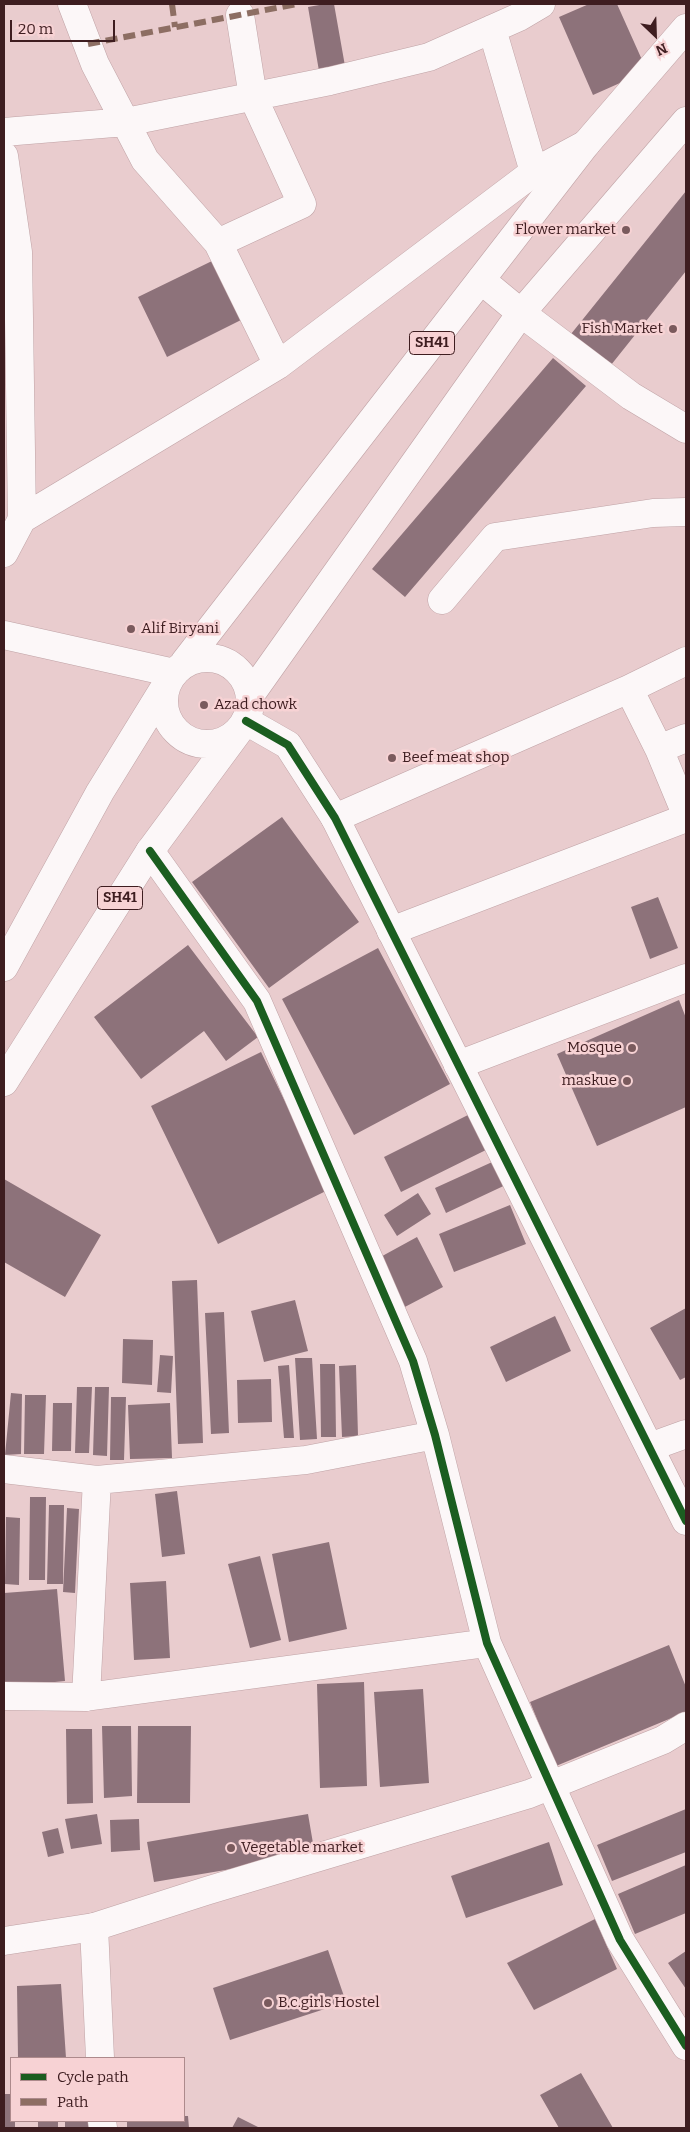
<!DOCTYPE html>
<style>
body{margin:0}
#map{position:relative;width:690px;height:2132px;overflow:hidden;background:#e9ccce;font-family:Bitter,serif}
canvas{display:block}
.frame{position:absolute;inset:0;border:5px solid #3e1d20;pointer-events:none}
.legend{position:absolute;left:10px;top:2057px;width:175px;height:65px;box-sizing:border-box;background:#f7d2d4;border:1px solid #ad8a8c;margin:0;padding:6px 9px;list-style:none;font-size:15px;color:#3e1d20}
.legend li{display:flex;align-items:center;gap:10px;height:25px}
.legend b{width:25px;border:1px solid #ad8a8c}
.north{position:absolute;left:630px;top:10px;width:50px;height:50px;-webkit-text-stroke:4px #f7d2d4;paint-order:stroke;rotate:156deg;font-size:14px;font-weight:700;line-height:20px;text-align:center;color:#3e1d20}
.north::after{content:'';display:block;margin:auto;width:18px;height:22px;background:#3e1d20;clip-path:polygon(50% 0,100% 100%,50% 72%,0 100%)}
.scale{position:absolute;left:10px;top:20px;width:105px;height:22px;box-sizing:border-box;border:2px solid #3e1d20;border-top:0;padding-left:6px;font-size:15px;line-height:18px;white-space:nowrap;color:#3e1d20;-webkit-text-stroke:4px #f7d2d4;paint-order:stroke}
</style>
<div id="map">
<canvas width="690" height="2132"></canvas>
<div class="frame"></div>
<ul class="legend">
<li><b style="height:6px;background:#1b5e20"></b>Cycle path</li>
<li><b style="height:6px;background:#8d6e63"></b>Path</li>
</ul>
<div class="north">N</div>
<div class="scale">20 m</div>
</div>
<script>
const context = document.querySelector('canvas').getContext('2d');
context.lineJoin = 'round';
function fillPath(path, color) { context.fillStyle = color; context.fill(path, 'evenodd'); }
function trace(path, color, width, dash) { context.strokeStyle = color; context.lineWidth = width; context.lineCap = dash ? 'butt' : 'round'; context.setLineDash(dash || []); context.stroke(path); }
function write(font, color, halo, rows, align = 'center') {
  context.font = font + ' Bitter,serif'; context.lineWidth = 5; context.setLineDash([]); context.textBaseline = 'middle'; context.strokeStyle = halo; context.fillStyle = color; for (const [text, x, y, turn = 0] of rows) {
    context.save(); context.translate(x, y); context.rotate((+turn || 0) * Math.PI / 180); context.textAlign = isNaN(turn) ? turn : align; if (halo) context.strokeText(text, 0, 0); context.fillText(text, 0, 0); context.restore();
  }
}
fillPath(new Path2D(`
 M325,4H334L345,66L319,71L308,7Z
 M589,4H617L647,71L593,95L559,17Z
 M686,191V271L611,365L571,334Z
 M212,261L241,320L167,357L138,297Z
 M553,358L586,386L405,597L372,569Z
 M282,817L359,922L269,988L192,882Z
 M658,897L678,948L650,959L631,907Z
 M188,945L258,1037L226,1061L204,1031L141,1079L94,1017Z
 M378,948L450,1084L354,1135L282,999Z
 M679,1000L686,1018V1107L597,1146L557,1054Z
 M261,1052L328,1190L218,1244L151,1106Z
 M474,1112L492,1147L401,1192L384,1157Z
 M501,1158L512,1182L446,1213L435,1188Z
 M4,1179L101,1235L65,1297L4,1262Z
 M418,1193L431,1214L397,1236L384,1215Z
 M510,1205L526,1244L454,1272L439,1234Z
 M417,1237L443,1287L401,1309L375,1260Z
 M197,1280L203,1443L178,1444L172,1281Z
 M295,1300L308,1351L264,1362L251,1311Z
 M686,1308V1377L680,1380L650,1328Z
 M224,1312L229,1433L211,1434L205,1313Z
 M555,1316L571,1351L506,1382L490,1347Z
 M123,1339L153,1340L152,1385L122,1383Z
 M160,1355L173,1356L171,1393L157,1392Z
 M295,1358H312L317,1439L300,1440Z
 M320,1364H335L336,1437H321Z
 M289,1365L294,1438H284L278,1366Z
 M356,1365L358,1436L342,1437L339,1366Z
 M271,1379L272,1422L238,1423L237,1380Z
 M77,1387H92L89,1453H75Z
 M95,1387H109L107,1456L93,1455Z
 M11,1393L22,1394L21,1454L5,1455Z
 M25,1395H46L44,1454H24Z
 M111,1397H126L124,1460H110Z
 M53,1403H72L71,1451H52Z
 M170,1403L172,1458L130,1459L128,1405Z
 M177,1491L185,1554L162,1557L155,1494Z
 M30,1497H46L45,1580H29Z
 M49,1505H64L63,1584H47Z
 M67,1508L79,1509L75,1593L63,1592Z
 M6,1517L20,1518L19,1585L5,1584Z
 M329,1542L347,1629L289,1642L272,1554Z
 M260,1556L281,1640L250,1648L228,1564Z
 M166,1581L170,1658L134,1660L130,1583Z
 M57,1589L65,1681L4,1687V1593Z
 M669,1645L686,1687V1712L556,1766L530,1702Z
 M364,1682L367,1786L320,1788L317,1684Z
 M423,1689L429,1783L380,1787L374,1692Z
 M102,1726H131L132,1796L104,1798Z
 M138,1726H191L190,1803H137Z
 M66,1729H92L93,1803L67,1804Z
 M686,1809V1852L612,1881L597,1845Z
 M97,1814L102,1844L71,1849L65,1819Z
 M308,1814L315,1855L154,1882L147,1842Z
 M139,1819L140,1850L111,1852L110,1820Z
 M58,1828L64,1853L48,1857L42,1832Z
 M549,1842L563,1885L466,1918L451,1876Z
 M686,1865V1913L635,1934L618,1894Z
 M595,1919L617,1969L534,2010L507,1963Z
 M328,1950L346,2002L230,2040L213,1988Z
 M686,1951V1989L668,1963Z
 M61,1984L66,2058H18L17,1986Z
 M581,2073L613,2128H559L540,2095Z
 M4,2094H11V2121H15V2128H4Z
 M184,2116H188L189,2128H127V2121H184Z
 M238,2117L260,2128H232Z
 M38,2121H58V2128H38Z
 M65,2121H96V2128H65Z`), '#8d727a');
const minor = new Path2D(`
 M72,4L95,64L145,160L218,243L278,365
 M492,29L534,172
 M4,132L126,122L330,81L429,57L519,17L541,4
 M4,156L18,252L22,519L4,553
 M218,243L302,204L253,97L240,15
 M481,280L521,313L631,396L686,429
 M22,519L278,365L534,172L586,144
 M442,600L495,537L653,513L686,512
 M629,689L659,749L686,814
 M659,749L686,738
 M335,818L629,689L686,661
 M150,851L257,1001L413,1361L435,1435L487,1643L620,1940L686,2046
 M391,931L686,818
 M458,1065L686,978
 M650,1447L686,1434
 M4,1469L97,1480L306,1460L435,1435
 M4,1696L86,1697L487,1643
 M86,1697L97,1480
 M94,1927L100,2058
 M102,2121L103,2128`);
const tertiary = new Path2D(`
 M4,635L174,673
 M246,721L288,745L335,818L686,1521
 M4,1941L94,1927L206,1891L529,1794L663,1740L686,1726`);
const primary = new Path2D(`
 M164 701a43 43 0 1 1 86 0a43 43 0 1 1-86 0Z
 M184,663L586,144L686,28
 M251,694L521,313L686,121
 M4,967L100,792L166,685
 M4,1082L150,851L246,721`);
trace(minor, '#bfa2a5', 29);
trace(tertiary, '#bfa2a5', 29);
trace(primary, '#bfa2a5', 29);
trace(minor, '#fcf7f8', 28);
trace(tertiary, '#fcf7f8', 28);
trace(primary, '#fcf7f8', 28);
trace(new Path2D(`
 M172,4L175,27
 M88,44L297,4`), '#8d6e63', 6, [12, 6]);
trace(new Path2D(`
 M246,721L288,745L335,818L686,1521
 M150,851L257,1001L413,1361L435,1435L487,1643L620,1940L686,2046`), '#1b5e20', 8);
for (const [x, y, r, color] of [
 [626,230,5,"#7a5a5d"],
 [673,329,5,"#7a5a5d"],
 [131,629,5,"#7a5a5d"],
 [204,705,5,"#7a5a5d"],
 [392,758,5,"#7a5a5d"],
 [632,1048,5,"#7a5a5d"],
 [627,1081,5,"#7a5a5d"],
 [231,1848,5,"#7a5a5d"],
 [268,2003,5,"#7a5a5d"]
]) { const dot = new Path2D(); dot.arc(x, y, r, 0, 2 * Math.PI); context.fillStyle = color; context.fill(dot); trace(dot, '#f7d2d4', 2); }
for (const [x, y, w] of [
 [432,343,45],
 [120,898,45]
]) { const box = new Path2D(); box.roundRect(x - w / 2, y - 11.5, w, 23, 4); context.fillStyle = '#f7d2d4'; context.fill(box); trace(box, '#3e1d20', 1); }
write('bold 14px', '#3e1d20', null, [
 ["SH41",432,343],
 ["SH41",120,898]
]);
write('15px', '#3e1d20', '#f7d2d4', [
 ["Flower market",616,230,"right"],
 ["Fish Market",663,329,"right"],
 ["Alif Biryani",141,629],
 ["Azad chowk",214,705],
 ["Beef meat shop",402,758],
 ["Mosque",622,1048,"right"],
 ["maskue",617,1081,"right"],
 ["Vegetable market",241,1848],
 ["B.c.girls Hostel",278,2003]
], 'left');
</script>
